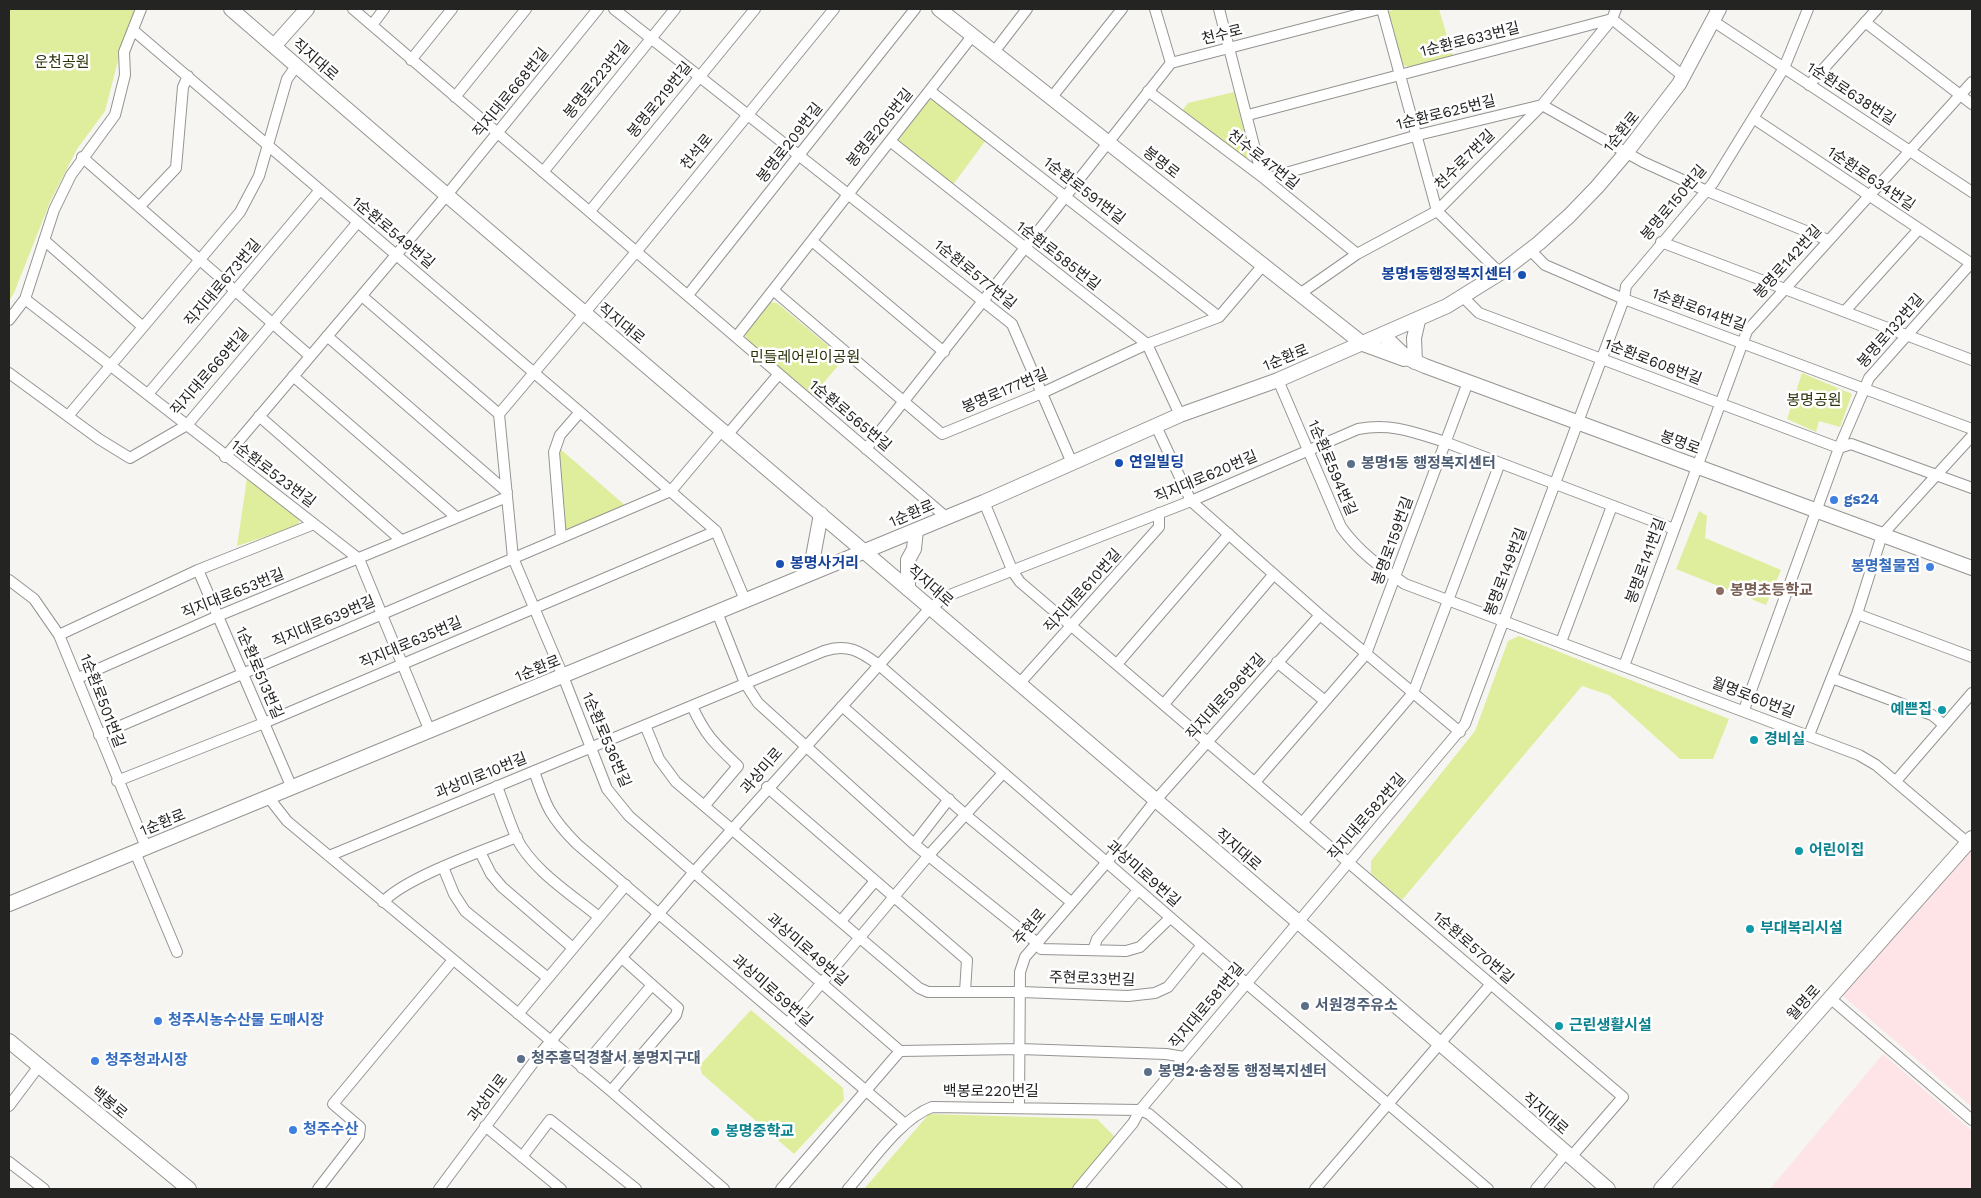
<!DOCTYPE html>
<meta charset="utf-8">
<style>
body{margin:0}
#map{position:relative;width:1981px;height:1198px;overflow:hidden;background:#f6f5f2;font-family:"Work Sans",sans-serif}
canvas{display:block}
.frame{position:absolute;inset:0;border:10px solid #242423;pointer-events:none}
</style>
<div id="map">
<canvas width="1981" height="1198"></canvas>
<div class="frame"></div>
</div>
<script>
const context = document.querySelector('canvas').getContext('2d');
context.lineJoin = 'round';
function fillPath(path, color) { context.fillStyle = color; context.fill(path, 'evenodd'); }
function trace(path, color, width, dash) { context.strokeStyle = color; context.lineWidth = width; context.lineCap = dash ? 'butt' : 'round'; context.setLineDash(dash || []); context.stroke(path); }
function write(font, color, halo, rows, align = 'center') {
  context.font = font + ' "Work Sans","Noto Sans KR",sans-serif'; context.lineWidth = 5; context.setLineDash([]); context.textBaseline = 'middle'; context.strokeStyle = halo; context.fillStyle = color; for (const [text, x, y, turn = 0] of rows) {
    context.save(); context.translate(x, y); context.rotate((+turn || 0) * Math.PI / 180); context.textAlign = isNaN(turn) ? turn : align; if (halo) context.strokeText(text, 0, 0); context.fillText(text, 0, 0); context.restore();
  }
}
fillPath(new Path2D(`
 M1972,841V1107L1843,996L1842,987Z
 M1883,1054L1972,1131V1189H1770Z`), '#fee3e7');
fillPath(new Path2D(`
 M9,9H138L120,53L105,111L77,149L50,202L14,293L9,301Z
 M1397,9H1439L1453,56L1408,67L1402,64L1387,15L1389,11Z
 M1234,92L1250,154L1245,159L1181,112L1188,103Z
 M925,100H936L986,140L952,186L900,145L898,137Z
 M769,302L777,303L844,359L811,397L747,342L745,331Z
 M1802,373L1852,394L1840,427L1819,421L1816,432L1787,419Z
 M558,447L627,507L566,534L563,531Z
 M247,478L300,520L297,526L237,546Z
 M1699,511L1707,516L1705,538L1781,570L1766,605L1676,569Z
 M1519,636L1729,719L1713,759H1680L1609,695L1582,686L1402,900L1371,874V861L1475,731L1508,641Z
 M751,1010L843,1088L844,1100L794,1154L702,1074L700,1065Z
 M929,1114L1097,1119L1115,1137L1071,1189H864Z`), '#dfee9c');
const street = new Path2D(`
 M353,9L946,517
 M614,9L1012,324L1072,463
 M834,9L636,252L499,414L513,558L563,676L607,789L629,816L900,1051
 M1155,9L1171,63
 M1219,9L1259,165L1265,179L1418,135L1542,105L1643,162L1707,191L1828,240
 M1382,9L1437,211L1500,273
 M1713,21L1972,192
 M1865,22L1972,104
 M372,25L384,9
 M133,30L580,412L716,531L745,600
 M994,52L1027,9
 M411,60L452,9
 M1809,85L1877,9
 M930,91L1219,317
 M1148,91L1265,179L1357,254
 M455,97L526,9
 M1052,97L1122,9
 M1248,115L1612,19L1683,76
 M1753,118L1972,264
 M890,141L1147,344L1180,415
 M82,157L310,356
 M543,172L675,9
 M140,206L176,168L183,87L188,76
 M590,211L755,9
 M44,240L143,327
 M812,241L944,352
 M1661,242L1972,360
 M1530,250L1545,265L1624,299L1972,429
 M773,290L942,434L1042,393L1147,344L1219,317L1264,264
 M1301,293L1357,254L1437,211L1542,105L1612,19L1616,9
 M688,295L915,9
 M362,296L499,414
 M1463,297L1479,313L1839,448L1851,444L1972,488
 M25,299L359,559L429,729
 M1845,311L1919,229
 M9,320L25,299L54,210L71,175L115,115L125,75L124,52L141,9
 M327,336L507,492
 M737,336L973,35
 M9,373L99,439L130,458L187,425L358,222
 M293,376L456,517
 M1278,380L1341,527C1358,551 1380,567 1405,584L1859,755L1876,765L1968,843
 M148,394L320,190
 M68,416L240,212L259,176L287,79L297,65
 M259,416L401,540
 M1156,426L1191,501L1320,615L1460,732
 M728,434L778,375
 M866,449L1171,63L1379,9
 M225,457L446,196L598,9
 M984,502L1013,572L1020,582L1623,1097L1571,1157
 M561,538L554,452L560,435L580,412
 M198,570L292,788
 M9,580L34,599L59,635L146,847
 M717,612L745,683L758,703L914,844L1036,942L1041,949L1126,951L1140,947L1170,918
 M1857,614L1972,657
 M59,635L198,570L314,524
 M1561,642L1612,506
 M1277,662L1325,701
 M1117,664L1229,534
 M1624,666L1747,331L1972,82
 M78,678L218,616L507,497
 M1832,678L1932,715L1944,725
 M1019,684L1159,527V513
 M1164,704L1274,574
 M692,706C705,735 715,744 738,766L705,805
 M842,706L967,816L1071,902
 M1744,710L1839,448L1869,378L1972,262
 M645,725L659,759L676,782L919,988L928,992H1021L1128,996L1155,993L1168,987L1202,945
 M99,735L671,491L723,429
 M1809,735L1857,614L1882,535L1972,436
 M534,771C546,806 550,817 577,844L905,1124
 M117,781L264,723L716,531
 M1896,781L1972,693
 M1255,782L1366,654L1468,382
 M497,786C503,803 509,820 516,837C532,870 571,894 599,917
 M767,787L967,960L965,992
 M269,798L287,821L611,1091L724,1189
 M1303,822L1413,693L1500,463
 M914,844L949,799
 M135,852L177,952
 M480,852L491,874L502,887L573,948
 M329,856L824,651C847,643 860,651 879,665L1246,983L1488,1189
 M443,867L454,894L465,911L548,978
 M383,902C406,877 483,851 517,837
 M841,921L875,881
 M1093,950L1097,939L1138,890
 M1830,998L1972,1120
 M518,1014L626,885
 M788,1023L929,855L1003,773
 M900,1051L1020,1049L1166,1054L1184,1057
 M582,1068L652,985
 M611,1091L676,1015L678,1008L622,958
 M9,1106L39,1066
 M1019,1106L1020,972L1025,957L1107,862L1155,801L1320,615
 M485,1126L561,1189
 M522,1157L550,1120L636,1189
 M9,1162L44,1189
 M318,1189L359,1136L360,1127L333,1104L453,960
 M439,1189L539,1055L694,872L930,608L947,596L1191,501L1358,429C1392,423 1413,432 1445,442L1674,529
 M781,1189L900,1051
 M848,1189C871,1163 900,1119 932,1107L1140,1110L1149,1114L1237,1189
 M1078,1189L1133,1123L1140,1110L1465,724L1624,299L1626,286L1713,183L1784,68L1808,9
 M1315,1189L1491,984
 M1536,1189L1566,1153`);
const secondary = new Path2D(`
 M231,9C687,405 1152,792 1608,1189
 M939,9L1363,344L1404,359
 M274,46L307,9
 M1383,335L1407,358L1425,366L1972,568
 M1415,362L1414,338L1418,321
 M810,573L821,514
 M908,589V560L914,549L916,530
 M9,904L984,502L1180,415L1278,380L1447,306L1500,273L1539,243L1569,216L1597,187L1626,153L1679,84L1719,9
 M9,1041L189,1189
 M1661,1189L1972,838`);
trace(street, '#959492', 12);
trace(secondary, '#959492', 16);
trace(street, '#fff', 10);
trace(secondary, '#fff', 14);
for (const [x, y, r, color] of [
 [1522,275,5,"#1a4fb4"],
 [1119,463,5,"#1a4fb4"],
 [1351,464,5,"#5c6f8a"],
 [1834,500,5,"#3f7fe0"],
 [780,564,5,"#1a4fb4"],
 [1930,567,5,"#3f7fe0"],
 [1720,591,5,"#8d6e63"],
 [1942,710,5,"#0f9aa8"],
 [1754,740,5,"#0f9aa8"],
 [1799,851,5,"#0f9aa8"],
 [1750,929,5,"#0f9aa8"],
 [1305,1006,5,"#5c6f8a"],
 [158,1021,5,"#3f7fe0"],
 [1559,1026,5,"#0f9aa8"],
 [521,1059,5,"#5c6f8a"],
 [95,1061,5,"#3f7fe0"],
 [1148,1072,5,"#5c6f8a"],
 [293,1130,5,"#3f7fe0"],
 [715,1132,5,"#0f9aa8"]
]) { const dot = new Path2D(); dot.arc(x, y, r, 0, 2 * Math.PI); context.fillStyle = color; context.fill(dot); trace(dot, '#fff', 2); }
write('15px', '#242423', '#fff', [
 ["천수로",1222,35,-14],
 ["1순환로633번길",1470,40,-14],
 ["직지대로",315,60,41],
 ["봉명로223번길",597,80,-51],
 ["직지대로668번길",511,93,-51],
 ["1순환로638번길",1851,94,33],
 ["봉명로219번길",660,100,-51],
 ["1순환로625번길",1446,113,-14],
 ["봉명로205번길",880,128,-51],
 ["1순환로",1622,132,-51],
 ["봉명로209번길",790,143,-52],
 ["천석로",697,152,-51],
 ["천수로47번길",1263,160,38],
 ["천수로7번길",1465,160,-45],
 ["봉명로",1161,163,38],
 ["1순환로634번길",1871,179,34],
 ["1순환로591번길",1084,191,38],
 ["봉명로150번길",1674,203,-50],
 ["1순환로549번길",393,233,40],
 ["1순환로585번길",1058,256,38],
 ["봉명로142번길",1788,262,-48],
 ["1순환로577번길",975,275,39],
 ["직지대로673번길",223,283,-50],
 ["1순환로614번길",1699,310,20],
 ["직지대로",621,324,39],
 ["봉명로132번길",1891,331,-49],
 ["1순환로",1286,358,-22],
 ["1순환로608번길",1653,362,21],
 ["직지대로669번길",210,372,-49],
 ["봉명로177번길",1005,391,-23],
 ["1순환로565번길",850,416,40],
 ["봉명로",1680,443,20],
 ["1순환로594번길",1332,468,67],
 ["1순환로523번길",273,474,37],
 ["직지대로620번길",1206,477,-23],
 ["1순환로",912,514,-23],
 ["봉명로159번길",1393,541,-70],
 ["봉명로141번길",1646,561,-70],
 ["봉명로149번길",1506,572,-69],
 ["직지대로",930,586,41],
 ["직지대로610번길",1083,591,-48],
 ["직지대로653번길",233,594,-22],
 ["직지대로639번길",324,622,-23],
 ["직지대로635번길",411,643,-23],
 ["1순환로",538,669,-22],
 ["1순환로513번길",259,673,67],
 ["직지대로596번길",1226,697,-48],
 ["월명로60번길",1753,698,21],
 ["1순환로501번길",102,701,69],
 ["1순환로536번길",606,740,67],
 ["과상미로",762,771,-49],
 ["과상미로10번길",481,776,-22],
 ["직지대로582번길",1367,817,-49],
 ["1순환로",163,823,-22],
 ["직지대로",1238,850,41],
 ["과상미로9번길",1143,874,41],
 ["주현로",1030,927,-50],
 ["1순환로570번길",1473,948,41],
 ["과상미로49번길",807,950,41],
 ["주현로33번길",1092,979,2],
 ["과상미로59번길",772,991,41],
 ["월명로",1804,1003,-48],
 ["직지대로581번길",1207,1006,-50],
 ["백봉로220번길",991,1092],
 ["과상미로",488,1098,-53],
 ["백봉로",109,1103,39],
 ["직지대로",1545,1114,41]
]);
write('15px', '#2d330b', '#fff', [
 ["운천공원",62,63],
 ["민들레어린이공원",805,358],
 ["봉명공원",1814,401]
]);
write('bold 15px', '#164399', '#fff', [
 ["봉명1동행정복지센터",1512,275,"right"],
 ["연일빌딩",1129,463],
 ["봉명사거리",790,564]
], 'left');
write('bold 15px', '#4e5e75', '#fff', [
 ["봉명1동 행정복지센터",1361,464],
 ["서원경주유소",1315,1006],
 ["청주흥덕경찰서 봉명지구대",531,1059],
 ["봉명2·송정동 행정복지센터",1158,1072]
], 'left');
write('bold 15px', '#366cbe', '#fff', [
 ["gs24",1844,500],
 ["봉명철물점",1920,567,"right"],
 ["청주시농수산물 도매시장",168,1021],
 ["청주청과시장",105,1061],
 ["청주수산",303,1130]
], 'left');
write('bold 15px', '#785e54', '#fff', [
 ["봉명초등학교",1730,591]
], 'left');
write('bold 15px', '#0d838f', '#fff', [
 ["예쁜집",1932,710,"right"],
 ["경비실",1764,740],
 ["어린이집",1809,851],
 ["부대복리시설",1760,929],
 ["근린생활시설",1569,1026],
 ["봉명중학교",725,1132]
], 'left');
</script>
